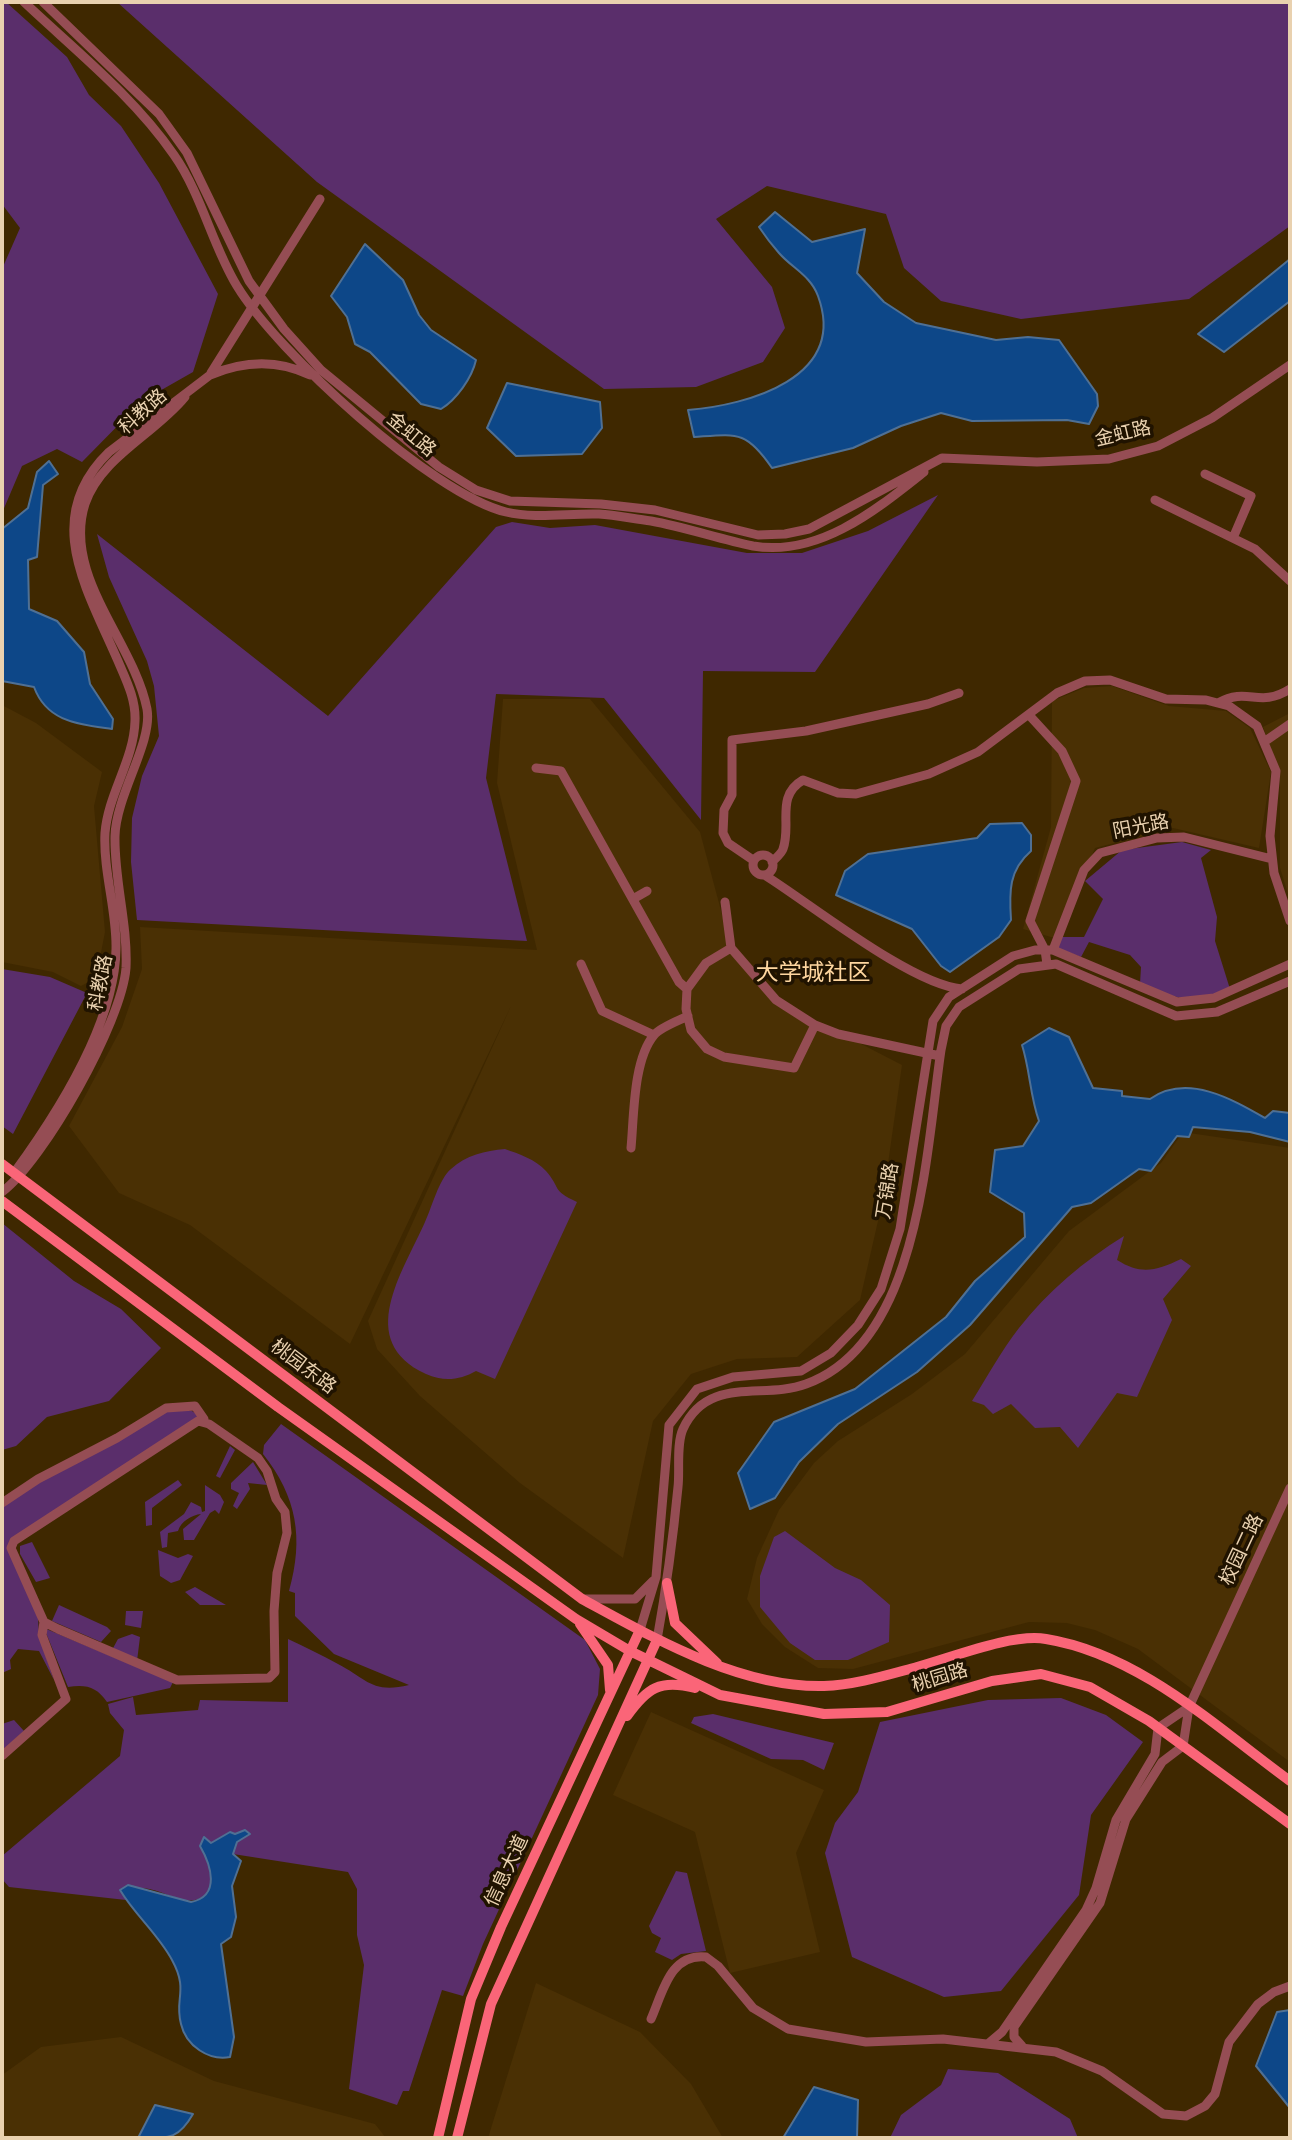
<!DOCTYPE html>
<meta charset="utf-8">
<style>
body{margin:0}
#map{position:relative;width:1292px;height:2140px;overflow:hidden;background:#3f2800;font-family:Karla,sans-serif}
canvas{display:block}
.frame{position:absolute;inset:0;border:4px solid #e9d1af;pointer-events:none}
</style>
<div id="map">
<canvas width="1292" height="2140"></canvas>
<div class="frame"></div>
</div>
<script>
const context = document.querySelector('canvas').getContext('2d');
context.lineJoin = 'round';
function fillPath(path, color) { context.fillStyle = color; context.fill(path, 'evenodd'); }
function trace(path, color, width, dash) { context.strokeStyle = color; context.lineWidth = width; context.lineCap = dash ? 'butt' : 'round'; context.setLineDash(dash || []); context.stroke(path); }
function write(font, color, halo, rows, align = 'center') {
  context.font = font + ' Karla,"Noto Sans SC",sans-serif'; context.lineWidth = 7; context.setLineDash([]); context.textBaseline = 'middle'; context.strokeStyle = halo; context.fillStyle = color; for (const [text, x, y, turn = 0] of rows) {
    context.save(); context.translate(x, y); context.rotate((+turn || 0) * Math.PI / 180); context.textAlign = isNaN(turn) ? turn : align; if (halo) context.strokeText(text, 0, 0); context.fillText(text, 0, 0); context.restore();
  }
}
fillPath(new Path2D(`
 M1112,686L1169,706L1226,711L1250,728L1271,772L1259,848L1173,828L1095,848L1058,939L1023,929L1051,827L1052,701L1084,688Z
 M503,699H590L700,832L731,948L776,1000L902,1065L883,1199L860,1300L797,1357L737,1359L691,1374L653,1421L623,1558L520,1483L420,1396L377,1349L368,1321L511,1006L350,1344L190,1225L119,1193L69,1126L122,1027L142,969L140,927L537,950L497,783Z
 M2,705L36,723L102,772L94,806L105,932L96,978L81,986L53,972L2,962Z
 M1290,713V900L1280,868V773L1263,727Z
 M1183,1132L1290,1148V1762L1138,1649L1095,1630L1067,1623L1029,1622L853,1669L818,1668L785,1647L762,1624L747,1599L757,1558L779,1510L814,1463L838,1441L912,1394L965,1354L1069,1231L1161,1163Z
 M651,1712L824,1790L796,1853L820,1952L730,1973L695,1832L613,1795Z
 M536,1983L640,2032L691,2084L723,2138H488Z
 M121,2037L214,2081L375,2124L386,2138H2V2075L41,2047Z`), '#4a3004');
fillPath(new Path2D(`
 M2,2H6L67,57L89,95L121,126L159,183L218,294L193,372L142,401L82,462L57,449L22,466L2,513V269L20,228L2,204Z
 M117,2H1290V226L1189,299L1021,319L941,301L904,268L886,214L767,186L716,219L772,287L785,328L763,362L696,387L604,389L317,182Z
 M938,495L815,672L703,671L701,820L604,698L496,694L486,778L527,941L137,920L131,862L132,818L142,776L159,736L154,686L147,661L109,577L97,534L328,716L496,527L512,522L550,528L595,525L747,553H802L868,531Z
 M1182,842L1211,850L1201,858L1217,917L1215,941L1230,989C1192,1005 1176,999 1140,984L1141,967L1130,955L1089,942L1081,957L1057,948L1062,937H1084L1103,899L1085,881L1122,850Z
 M2,969L50,977L87,993L13,1134L2,1126Z
 M505,1149C519,1154 535,1159 546,1171C561,1188 551,1190 577,1202L495,1379L476,1371C460,1380 444,1382 426,1374C354,1341 403,1272 425,1222C432,1207 439,1179 451,1169C466,1155 485,1151 505,1149Z
 M2,1223L74,1281L121,1309L161,1348L109,1401L47,1417L16,1446L2,1450Z
 M1124,1236L1117,1260C1141,1275 1156,1271 1181,1259L1191,1266L1163,1299L1172,1320L1137,1397L1117,1393L1078,1448L1060,1427L1035,1428L1011,1404L993,1414L984,1405L972,1401C987,1377 1001,1351 1019,1328C1048,1291 1084,1261 1124,1236Z
 M166,1408L192,1411L204,1419L14,1541L11,1549L38,1617L39,1636L54,1680L39,1651L18,1649L10,1660L11,1669L2,1673V1503Z
 M281,1424L585,1640L600,1669L598,1695L483,1944L463,1996L442,1990L409,2091H403L397,2105L349,2089L364,1965L357,1935V1889L348,1872L233,1854L237,1842L235,1835L230,1832L211,1843L210,1891C189,1913 168,1890 143,1888C135,1888 127,1890 120,1890L126,1900L9,1887L2,1879V1856L120,1756L124,1730L110,1713L108,1704L133,1697L136,1715L198,1710L200,1700L288,1702V1639C305,1647 322,1655 338,1664C367,1679 372,1694 409,1685L334,1654L295,1616V1593L289,1591C304,1538 297,1497 263,1454L264,1445Z
 M230,1446L235,1450L220,1478L216,1476Z
 M253,1462L267,1485L248,1483L250,1489L237,1509L233,1506L239,1493L231,1489V1483Z
 M178,1480L182,1485L152,1508V1525L146,1526L145,1502Z
 M205,1485L220,1495L224,1502L219,1514L215,1510L210,1513L194,1540H184L183,1529L201,1514C192,1515 181,1521 178,1531L168,1533L167,1547L162,1548L160,1532L184,1514L191,1502L201,1507L202,1512L205,1511Z
 M785,1531L835,1568L861,1580L890,1605L889,1642L848,1660H815L790,1643L760,1607V1576L774,1537Z
 M32,1542L50,1578L36,1582L20,1554V1546Z
 M158,1550L178,1558L188,1554L193,1556L180,1580L171,1583L160,1576Z
 M195,1587L226,1605H200L185,1592Z
 M59,1605L107,1627L111,1631L101,1642L52,1621Z
 M126,1611H143L141,1628L125,1625Z
 M44,1628L173,1682L170,1688L107,1702C97,1687 86,1684 68,1687Z
 M132,1634L140,1637L137,1661L112,1650L118,1639Z
 M1061,1698L1106,1715L1143,1742L1091,1815L1079,1895L1001,1991L944,1997L852,1957L825,1853L835,1823L858,1792L880,1722L988,1700Z
 M713,1714L834,1743L824,1770L803,1760L771,1759L691,1723L694,1717Z
 M14,1720L24,1731L2,1751V1724Z
 M676,1871L687,1873L706,1951L681,1954L672,1960L655,1952L661,1938L652,1933L649,1926Z
 M948,2069L998,2073L1070,2119L1078,2138H890L901,2115L941,2085Z`), '#5a2e6b');
const water = new Path2D(`
 M775,212L812,242L865,229L857,273L884,302L916,323L996,340L1028,337L1059,340L1097,394L1098,406L1089,424L1067,420L972,421L941,413L901,426L853,448L772,468C746,430 737,434 694,437L688,410C748,405 848,378 818,296C811,276 792,268 779,253C772,245 765,236 759,227Z
 M365,244L403,280L419,315L431,330L476,360C472,378 456,400 441,409L421,404L370,352L355,344L347,317L331,296Z
 M1290,259V301L1224,352L1198,334Z
 M507,383L600,402L602,428L582,454L516,456L487,428Z
 M49,461L58,474L43,485L37,557L28,560L29,609L57,621L84,652L90,684L113,719L112,729C78,724 47,722 34,687L2,681V529L28,508L37,472Z
 M1022,823L1031,835V851C1009,870 1009,891 1011,920L999,937L950,972L941,966L912,929L836,895L845,871L868,854L977,838L990,824Z
 M1049,1028L1069,1037L1093,1088L1122,1091V1096L1150,1099C1187,1073 1232,1099 1265,1118L1273,1111L1290,1113V1142L1250,1132L1193,1127L1189,1137L1177,1136L1151,1171L1139,1169L1091,1203L1072,1207L970,1325L917,1372L838,1424L799,1462L775,1498L750,1509L738,1473L774,1422L855,1389L946,1317L975,1281L1025,1237L1024,1213L990,1192L995,1150L1023,1146L1039,1121C1030,1096 1030,1070 1022,1045Z
 M245,1830L250,1834L237,1842L233,1854L241,1861L232,1886L236,1917L231,1937L221,1944L234,2037L230,2057C209,2061 186,2046 181,2024C174,1998 189,1991 172,1960C158,1934 135,1915 120,1890L128,1885L191,1902C221,1896 211,1865 200,1846L204,1837L211,1843L230,1832L235,1834Z
 M1290,2010V2108L1256,2066L1277,2012Z
 M814,2087L858,2100L857,2138H783Z
 M155,2105L193,2114C178,2140 169,2138 138,2138Z`);
fillPath(water, '#0d4788');
trace(water, '#4f7094', 2);
trace(new Path2D(`
 M24,2C75,50 134,97 174,155C202,195 212,245 237,286C277,352 432,494 506,512C536,519 568,513 599,514C616,515 634,519 651,521C685,527 719,539 753,546C819,557 876,510 924,472
 M43,2L159,114L187,153L249,281L284,329L321,370L439,467L476,490L510,501L601,504L655,510L758,535L785,534L809,529L942,458L1037,462L1109,459L1158,446L1212,418L1290,365
 M211,373L320,199
 M1205,474L1251,496L1233,538
 M1155,500L1255,549L1290,581
 M1218,703C1249,686 1258,709 1290,689
 M1029,715L1062,751L1076,781L1030,921L1045,950L1047,964
 M1264,742L1290,724
 M536,768L561,771L679,982L687,989
 M753 865a10 10 0 1 1 20 0a10 10 0 1 1-20 0Z
 M753,860L728,843L723,833L724,810L732,795V740L806,731L928,704L959,693
 M772,862C776,858 782,853 783,849C792,825 775,796 803,780L838,793L856,794L929,774L978,752L1057,693L1085,681L1110,680L1166,699L1206,700L1229,706L1257,726L1276,771L1270,836L1274,873L1290,921
 M766,876C812,905 912,985 962,989
 M633,899L647,891
 M725,902L731,948L776,1000L815,1025L838,1034L940,1056
 M731,948L706,963L687,989L686,1009L691,1030L707,1049L724,1057L794,1068L815,1025
 M1053,950L1084,870L1100,853L1157,838L1184,837L1272,859
 M581,964L602,1011L654,1035
 M631,1148C634,1117 633,1060 654,1035C661,1027 678,1021 688,1016
 M14,1173C57,1114 115,1023 116,949C117,911 103,872 105,833C108,794 134,760 135,721C136,699 126,680 118,661C87,589 41,518 109,452L210,375C243,361 277,359 310,375
 M2,1192C44,1160 122,1022 126,968C128,924 114,880 115,836C116,795 153,742 147,709C134,642 62,576 85,504C101,457 155,434 185,397
 M198,1421L209,1424L258,1458L267,1471L276,1499L285,1512L287,1533L277,1573L274,1611L275,1672L269,1678L177,1680L58,1629L44,1622L11,1548L14,1541Z
 M2,1503L38,1479L117,1438L166,1408L195,1406L204,1419
 M584,1599H635L653,1581
 M640,1630L656,1577L669,1425L697,1389L733,1377L801,1371L831,1353L858,1325L881,1289L900,1229L933,1021L949,997L1013,956L1035,950H1053L1177,1002L1214,998L1290,964
 M657,1640C666,1590 673,1539 678,1487C680,1471 676,1444 683,1429C708,1375 763,1400 806,1384C920,1343 926,1151 941,1050L946,1026L959,1007L1019,969L1056,964L1176,1016L1217,1012L1290,981
 M2,1756L66,1699L42,1635L44,1622
 M651,2019C663,1992 670,1953 706,1957L718,1966L753,2008L788,2029L866,2042L943,2039L1056,2052L1102,2071L1163,2114L1186,2116L1205,2106L1215,2094L1229,2042L1258,2004L1274,1992L1290,1986
 M989,2043L1002,2032L1086,1910L1096,1888L1116,1820L1155,1754L1158,1728L1189,1707
 M1022,2046L1014,2037V2027L1100,1903L1126,1819L1162,1762L1183,1746L1189,1707L1290,1488`), '#954d54', 9);
trace(new Path2D(`
 M2,1164L582,1599C654,1638 739,1688 824,1686C855,1685 887,1675 917,1667C951,1658 1012,1633 1046,1639C1139,1654 1216,1727 1290,1781
 M2,1201L278,1407L576,1619L630,1651L720,1695L824,1714L887,1712L992,1681L1041,1674L1090,1687L1149,1721L1290,1824
 M667,1583L675,1623L717,1663
 M580,1624L608,1665L610,1690
 M627,1716C647,1688 660,1679 695,1688
 M438,2138L471,1999L501,1927L640,1630
 M457,2138L491,2004L657,1640`), '#fa6578', 10);
write('19px', '#e9d1af', '#201300', [
 ["科教路",143,412,-42],
 ["金虹路",1123,434,-13],
 ["金虹路",411,435,40],
 ["阳光路",1141,827,-11],
 ["科教路",101,983,-79],
 ["万锦路",888,1191,-81],
 ["桃园东路",303,1367,37],
 ["校园二路",1242,1550,-65],
 ["桃园路",940,1678,-17],
 ["信息大道",507,1871,-65]
]);
write('23px', '#fed69f', '#201300', [
 ["大学城社区",813,973]
]);
</script>
